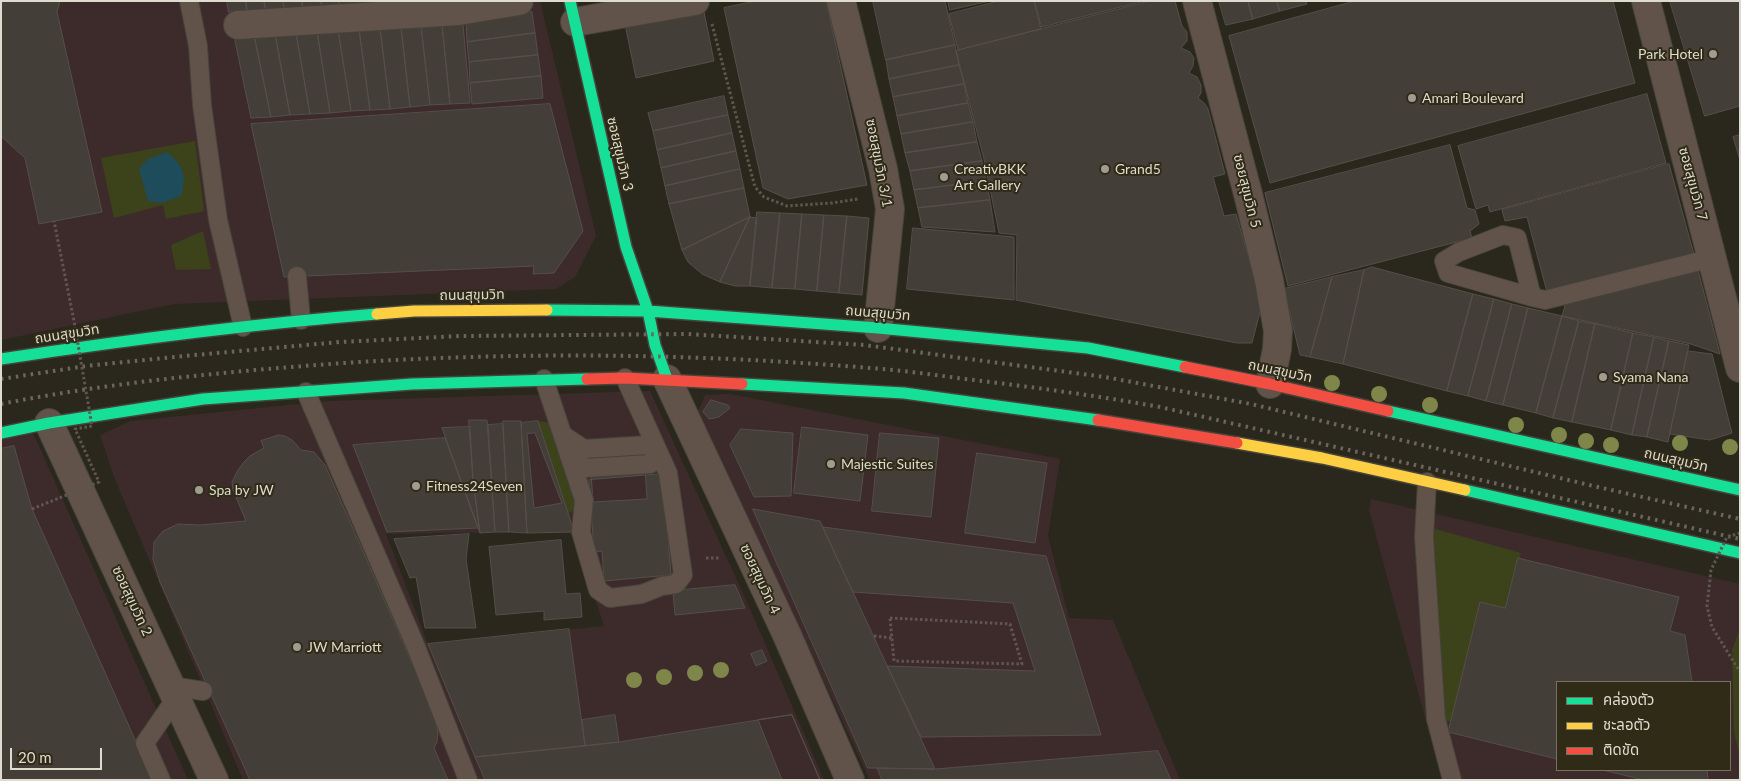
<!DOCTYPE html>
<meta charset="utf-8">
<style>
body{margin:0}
#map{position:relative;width:1741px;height:781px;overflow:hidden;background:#2a281d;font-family:Lato,"Noto Sans Thai",sans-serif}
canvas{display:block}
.frame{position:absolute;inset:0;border:2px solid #dedbcf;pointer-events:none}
.legend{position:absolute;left:1556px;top:681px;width:175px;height:90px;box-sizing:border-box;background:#302b17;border:1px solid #767161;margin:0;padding:6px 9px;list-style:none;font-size:15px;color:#dedbcf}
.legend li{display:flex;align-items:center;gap:10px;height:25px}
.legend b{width:25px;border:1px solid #767161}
.scale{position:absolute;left:10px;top:748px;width:92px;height:22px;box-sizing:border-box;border:2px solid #dedbcf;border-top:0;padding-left:6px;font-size:15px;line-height:18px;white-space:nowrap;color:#dedbcf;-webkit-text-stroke:4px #302b17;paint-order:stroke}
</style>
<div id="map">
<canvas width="1741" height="781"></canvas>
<div class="frame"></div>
<ul class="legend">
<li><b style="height:6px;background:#16e098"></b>คล่องตัว</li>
<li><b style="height:6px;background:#ffcf43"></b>ชะลอตัว</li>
<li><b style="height:6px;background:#f24e42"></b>ติดขัด</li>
</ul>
<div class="scale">20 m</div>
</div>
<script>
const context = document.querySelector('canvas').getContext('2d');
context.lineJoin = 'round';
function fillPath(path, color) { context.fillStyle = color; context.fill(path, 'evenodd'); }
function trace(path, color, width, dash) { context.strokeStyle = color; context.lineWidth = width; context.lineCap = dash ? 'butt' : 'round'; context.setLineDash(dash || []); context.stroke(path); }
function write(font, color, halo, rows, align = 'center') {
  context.font = font + ' Lato,"Noto Sans Thai",sans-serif'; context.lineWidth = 4; context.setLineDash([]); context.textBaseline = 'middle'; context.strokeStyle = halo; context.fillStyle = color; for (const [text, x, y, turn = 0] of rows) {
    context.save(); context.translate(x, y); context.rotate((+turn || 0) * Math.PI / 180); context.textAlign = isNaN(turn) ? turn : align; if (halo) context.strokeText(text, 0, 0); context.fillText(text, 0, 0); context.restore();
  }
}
fillPath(new Path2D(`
 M1,1H540L596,236L575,277L556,289L174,304L1,340Z
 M650,391L751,611L824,780H243L114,477L100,435L131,421L328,401ZM509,532H574L604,626L428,644L386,534Z
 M730,394L1060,459L1048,536L1069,618L1113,620L1180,780H870L698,412L705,395Z
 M33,433L188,780H1V439Z
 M1371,499L1740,584V780H1442L1369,510ZM1557,682H1730V770H1557Z`), '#3d2b2c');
fillPath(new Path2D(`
 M195,141L204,211L166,219L163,205L114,218L101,158Z
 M203,231L211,269L176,270L171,245Z
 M538,421L549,423L578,509L568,513Z
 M1432,528L1521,553L1477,721H1443L1440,637Z
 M1740,629V758L1734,731L1732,650Z`), '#3c421a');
fillPath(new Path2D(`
 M167,152C184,166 187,175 181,196L162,203L148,201L139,169L148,159Z`), '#1e4c5a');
const building = new Path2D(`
 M1,1H60L57,12L102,212L39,224L25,158L1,136Z
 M227,1H246L247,11L229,12Z
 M246,1H264L266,11H247Z
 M264,1H283L285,10L266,11Z
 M283,1H302L303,9L285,10Z
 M302,1H321L322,8L303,9Z
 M321,1H339L340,7L322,8Z
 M339,1H359V6L340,7Z
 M756,1H826L867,185L788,199L763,188L724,8Z
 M873,1H945L955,45L886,60Z
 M948,1H990L950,10Z
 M999,1H1034L1041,29L958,50L949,14Z
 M1035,1H1144L1042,27Z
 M1150,1H1175L1182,26L1187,32V41L1181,48L1190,52L1194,58L1193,66L1189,73L1197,77L1201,85V93L1198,98L1204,103L1208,109L1225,174L1213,177L1224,216L1236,214L1262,304L1252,343H1237L1016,300L1017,235L999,233L984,159L956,51Z
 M1219,1H1248L1253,19L1226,25Z
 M1248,1H1277L1280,11L1253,19Z
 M1277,1H1306L1307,4L1280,11Z
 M1355,1H1613L1635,83L1270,183L1229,36Z
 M1670,1H1740V106L1705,116Z
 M703,7L714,61L636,78L625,24Z
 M532,12L535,33L467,42L466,22Z
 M463,24L470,103L450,104L442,25Z
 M442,25L450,104L430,105L421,26Z
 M421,26L430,105L410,107L401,27Z
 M401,27L410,107L390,109L380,28Z
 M380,28L390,109L370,110L359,29Z
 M359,29L370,110L351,111L338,30Z
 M338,30L351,111L330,113L317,31Z
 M317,31L330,113L310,114L296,33Z
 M296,33L310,114L290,115L275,34Z
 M535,33L538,55L469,62L467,42Z
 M275,34L290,115L271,117L254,35Z
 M254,35L271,117L251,118L234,36Z
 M955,45L959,65L889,79L886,60Z
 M538,55L541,76L470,83L469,62Z
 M959,65L964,84L893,97L889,79Z
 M541,76L543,98L472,104L470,83Z
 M964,84L968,103L897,116L893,97Z
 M1647,94L1666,163L1490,212L1488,205L1476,209L1458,146Z
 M724,96L728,115L653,131L648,113Z
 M968,103L973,122L901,134L897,116Z
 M550,104L583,231L554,273L533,274L534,266L284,277L251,124Z
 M728,115L732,133L657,150L653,131Z
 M973,122L977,142L905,153L901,134Z
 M732,133L736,151L661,168L657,150Z
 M1740,135V160L1733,137Z
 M977,142L982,161L910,171L905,153Z
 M1450,145L1467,208L1475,210L1479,224L1470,231L1472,238L1288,286L1265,193Z
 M736,151L740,169L665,186L661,168Z
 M982,161L986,181L914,190L910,171Z
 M1669,164L1695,258L1547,292L1527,217L1505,221L1502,210Z
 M740,169L744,188L669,204L665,186Z
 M986,181L990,200L918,208L914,190Z
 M744,188L750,217L682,250L669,204Z
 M990,200L995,232L922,227L918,208Z
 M757,212L780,213L772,288L750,286Z
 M780,213L802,214L795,289L772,288Z
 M802,214L824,215L817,291L795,289Z
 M824,215L847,216L839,293L817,291Z
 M847,216L869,218L862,295L839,293Z
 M750,217L720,282L702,274L688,262L682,250Z
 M750,217L757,218L750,286H735L720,282Z
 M913,228L1014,237V300L907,289Z
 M1697,266L1720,354L1691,344L1562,316L1567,299Z
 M1372,267L1473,294L1447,391L1343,364L1364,270Z
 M1364,270L1343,364L1310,357L1332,277Z
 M1332,277L1310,357L1300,355L1284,289Z
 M1473,294L1494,299L1468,396L1447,391Z
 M1494,299L1512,304L1486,401L1468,396Z
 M1512,304L1528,308L1503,405L1486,401Z
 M1528,308L1562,316L1536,413L1503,405Z
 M1562,316L1579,321L1553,418L1536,413Z
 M1579,321L1595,324L1572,422L1553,418Z
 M1595,324L1633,333L1611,430L1572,422Z
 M1633,333L1654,337L1632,435L1611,430Z
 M1654,337L1669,341L1647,437L1632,435Z
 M1669,341L1689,345L1668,442L1647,437Z
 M1688,351L1712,354L1732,433L1710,440L1670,434Z
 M711,400L728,405L730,408L719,417L709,419L703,412Z
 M469,420H487L495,532L480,533L473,480Z
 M503,421H521L527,533L509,532Z
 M538,421L568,513L574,532L527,533L521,423Z
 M503,424L509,532H495L488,425Z
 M470,427L473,480L480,533L442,428Z
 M802,427L868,435L860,501L794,493Z
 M741,429L793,433L791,496L754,497L730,445Z
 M535,433L562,503L534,508L527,434Z
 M880,433L939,438L931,517L872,511Z
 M279,435L285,436L292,440L301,450L314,452L325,465L434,713L438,733L437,742L434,748L448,780H250L160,582L153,559L154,542L163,531L178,524L200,525L246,521L233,490L232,482L238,470L244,462L250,456L264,448L261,441Z
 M445,438L478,528L387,532L353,445Z
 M643,438L647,499L593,502L589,442Z
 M14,446L32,509L153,780H1V449Z
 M977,453L1047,463L1035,543L965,533Z
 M663,474L671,575L604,581L602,551L594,552L589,480Z
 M753,509L820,521L935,769L868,768Z
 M823,527L1046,556L1101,735L921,737L887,666L1035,671L1013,603L853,592Z
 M469,534L466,559L476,628H425L416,577L410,578L394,539Z
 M561,540L566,594L580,593L582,617L544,620V611L496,615L489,547Z
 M1518,558L1679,597L1670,631L1685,635L1692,682H1557V759L1448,732L1480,602L1505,608Z
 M735,585L745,608L675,615L673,591Z
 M569,629L585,746L475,757L428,644Z
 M762,650L767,661L756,666L751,654Z
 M615,715L619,742L585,746L582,720Z
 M792,715L820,780H485L475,757L619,742Z
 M792,715L820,780H782L758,720Z
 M1158,751L1171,780H882L877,768L935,769Z
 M1603,770H1707L1708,780H1644Z`);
fillPath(building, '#443e39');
trace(building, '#554e4a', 1);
const lane = new Path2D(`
 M189,1L198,46L202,105L218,220L243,327
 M297,276L301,320
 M1532,297L1517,238L1503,235L1459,252L1444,261L1448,273L1532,297L1545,300L1712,258
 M544,379L584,500L581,532L598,590L610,598L642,594L662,586L676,584L683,575L668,473L625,378
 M306,392L416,647L468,780
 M563,435L584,449L648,445L653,440
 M569,456L586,468L650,464L658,452
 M1427,482L1424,537L1436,719L1452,780
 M171,686L203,691
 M161,780L145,743L176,698`);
const street = new Path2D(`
 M841,1L883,169L890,209L878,328
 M1197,1L1249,198L1269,280L1278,331L1277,349L1270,384
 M1646,1L1740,368
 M575,22L695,1
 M238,25L458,11L519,1
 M667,379L787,635L850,780
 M49,423L214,780`);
const fast = new Path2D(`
 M570,1L626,247L648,311
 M547,310L648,311L878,328L1088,348L1185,367
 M648,311L655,345L667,379
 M1,359C126,340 251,324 377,314
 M742,384L904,393L1098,420
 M1388,411L1740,490
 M1,433L49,423L203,399L412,384L587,379
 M1465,490L1740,553`);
const slow = new Path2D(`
 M377,314L414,311L547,310
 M1237,443L1322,458L1465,490`);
const jam = new Path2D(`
 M1185,367L1270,384L1388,411
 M587,379L625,378L742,384
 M1098,420L1237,443`);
trace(lane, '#46443a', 20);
trace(street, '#46443a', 30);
trace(fast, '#46443a', 14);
trace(slow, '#46443a', 14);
trace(jam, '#46443a', 14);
trace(new Path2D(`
 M712,24L755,187L764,197L787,206L832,203L858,199
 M706,558H720
 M890,618L1010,624L1022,664L894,661Z
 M874,636L892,638`), '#5f564e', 3, [2.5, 2.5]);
trace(lane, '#61534a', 18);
trace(street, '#61534a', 28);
trace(fast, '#16e098', 11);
trace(slow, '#ffcf43', 11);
trace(jam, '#f24e42', 11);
trace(new Path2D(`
 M1,379L86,366L184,356L340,342L460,336L688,334L864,345L1105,377L1251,404L1589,485L1740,519
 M1,404C97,385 194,375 291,367C484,351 678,352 870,368C899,370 928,374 957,378C1025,386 1093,395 1160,407L1740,539`), '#6e655d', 4, [2.5, 5]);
trace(new Path2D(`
 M32,509L99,482L75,429L92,426L74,321L54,221
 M1740,533L1727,537L1711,570L1707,606L1712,627L1740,672`), '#5f564e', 3, [2.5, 2.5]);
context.fillStyle = '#7e8649';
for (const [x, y] of [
 [1332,383],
 [1379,394],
 [1430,405],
 [1516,425],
 [1559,435],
 [1586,441],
 [1680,443],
 [1611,445],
 [1730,447],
 [721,670],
 [695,673],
 [664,677],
 [634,680]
]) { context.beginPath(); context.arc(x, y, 8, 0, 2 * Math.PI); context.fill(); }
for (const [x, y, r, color] of [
 [1713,54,5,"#9f9c91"],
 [1412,98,5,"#9f9c91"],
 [1105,169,5,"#9f9c91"],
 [944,177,5,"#9f9c91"],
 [1603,377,5,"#9f9c91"],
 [831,464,5,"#9f9c91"],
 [416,486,5,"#9f9c91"],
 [199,490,5,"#9f9c91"],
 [297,647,5,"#9f9c91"]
]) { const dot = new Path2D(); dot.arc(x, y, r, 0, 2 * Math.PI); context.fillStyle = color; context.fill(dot); trace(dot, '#302b17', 2); }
write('14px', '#dedbcf', '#302b17', [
 ["Park Hotel",1703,54,"right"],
 ["Amari Boulevard",1422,98],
 ["CreativBKK",954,169],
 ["Art Gallery",954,185],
 ["Grand5",1115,169],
 ["Syama Nana",1613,377],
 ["Majestic Suites",841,464],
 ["Fitness24Seven",426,486],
 ["Spa by JW",209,490],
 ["JW Marriott",307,647]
], 'left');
write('14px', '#dedbcf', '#302b17', [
 ["ซอยสุขุมวิท 3",620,154,77],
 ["ซอยสุขุมวิท 3/1",879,163,79],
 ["ซอยสุขุมวิท 7",1693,184,75],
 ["ซอยสุขุมวิท 5",1247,191,76],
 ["ถนนสุขุมวิท",472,295,-1],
 ["ถนนสุขุมวิท",878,313,5],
 ["ถนนสุขุมวิท",67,334,-9],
 ["ถนนสุขุมวิท",1280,371,12],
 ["ถนนสุขุมวิท",1676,460,13],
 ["ซอยสุขุมวิท 4",760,579,65],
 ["ซอยสุขุมวิท 2",132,601,65]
]);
</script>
